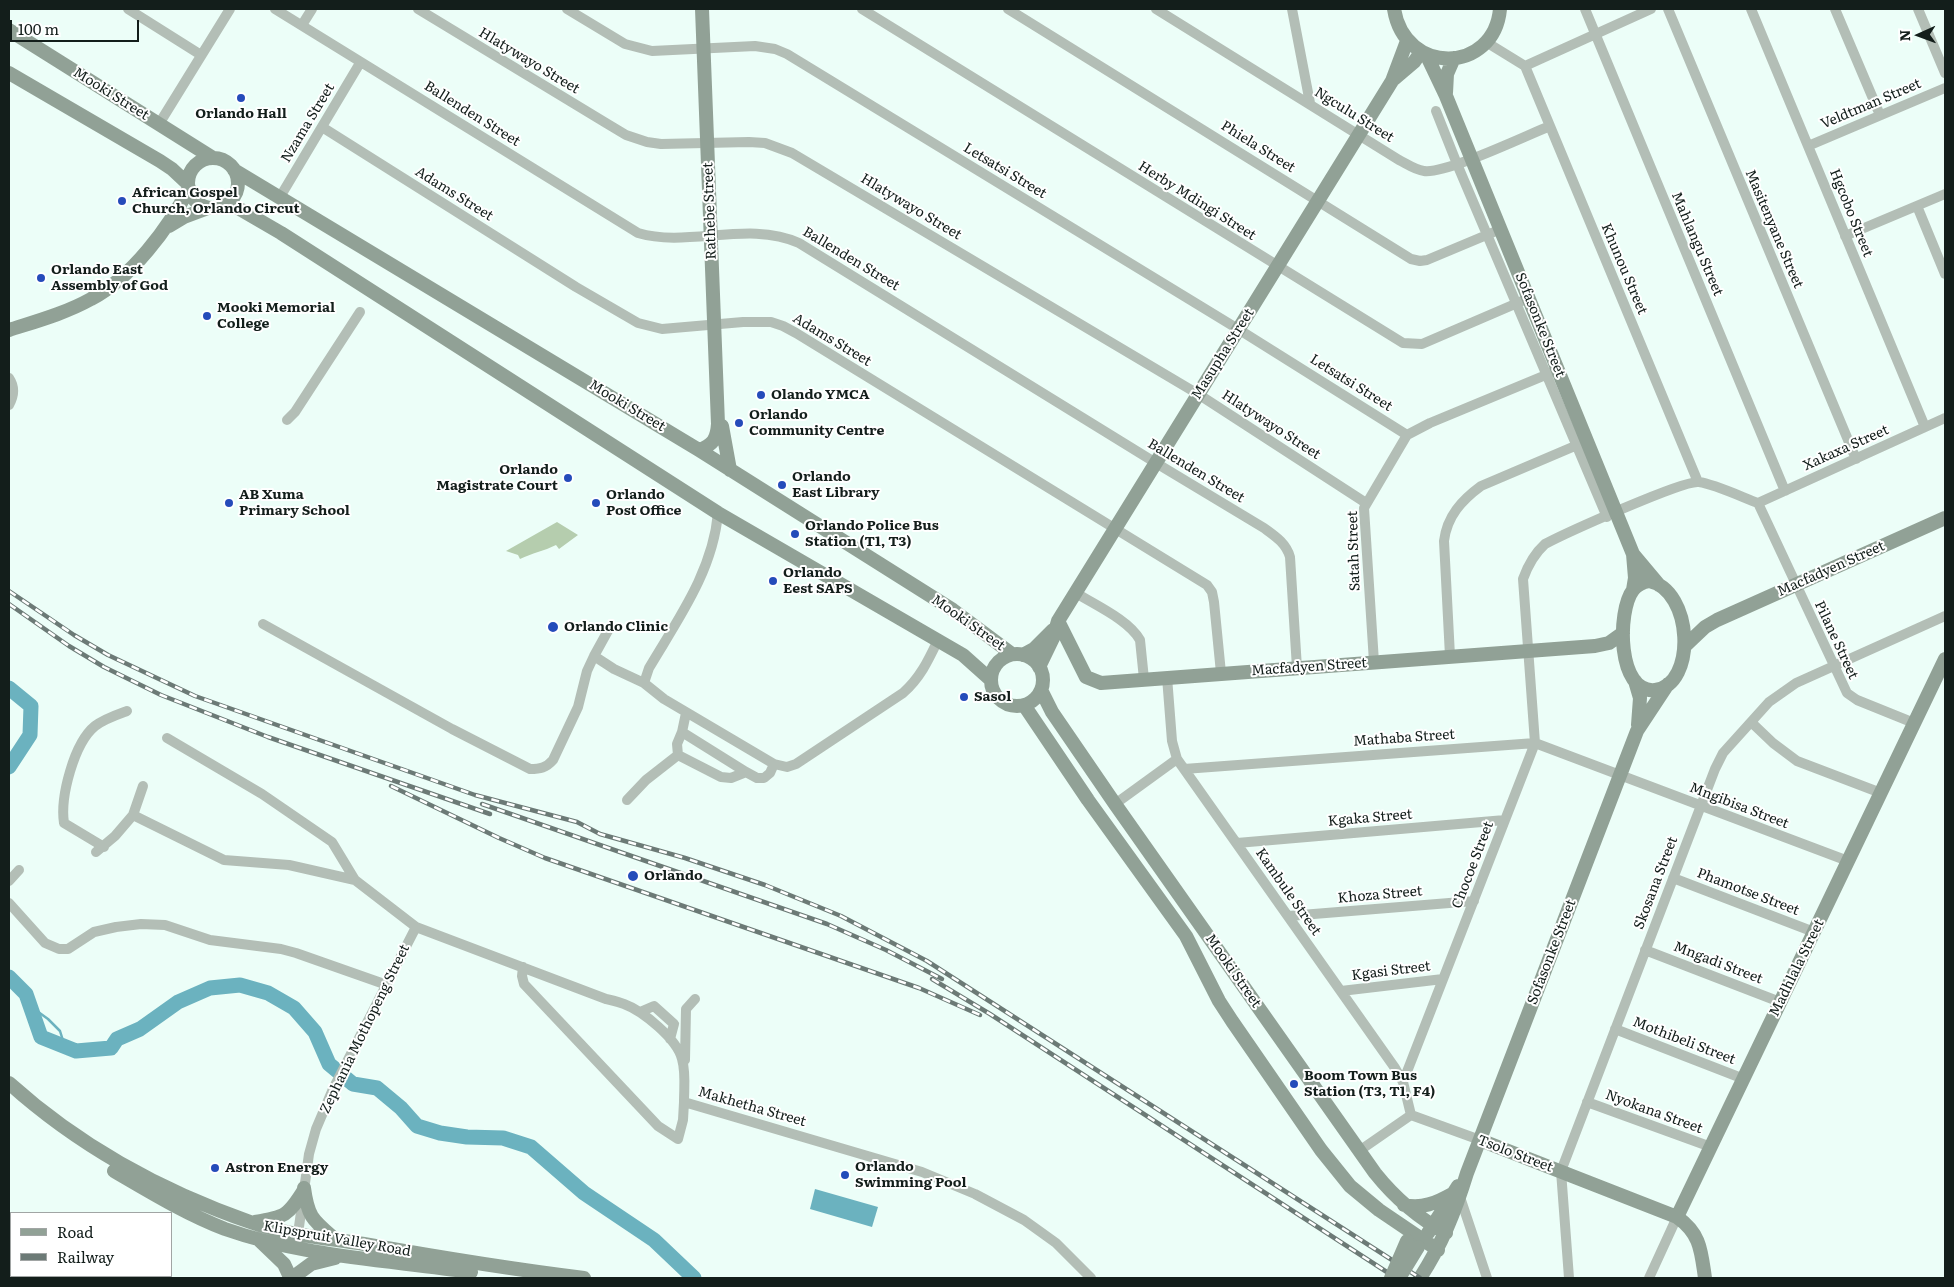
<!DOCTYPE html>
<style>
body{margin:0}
#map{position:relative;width:1954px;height:1287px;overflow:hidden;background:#ecfef8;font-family:Literata,serif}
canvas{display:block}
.frame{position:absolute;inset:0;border:10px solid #131e1b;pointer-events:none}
.legend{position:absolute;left:10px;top:1212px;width:162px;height:65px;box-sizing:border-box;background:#fff;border:1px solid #a1a5a4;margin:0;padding:6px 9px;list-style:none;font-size:15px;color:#131e1b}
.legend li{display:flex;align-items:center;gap:10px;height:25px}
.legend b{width:25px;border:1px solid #a1a5a4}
.north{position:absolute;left:1894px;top:10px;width:50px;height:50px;-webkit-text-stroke:4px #fff;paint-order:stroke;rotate:268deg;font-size:14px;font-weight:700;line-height:20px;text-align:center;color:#131e1b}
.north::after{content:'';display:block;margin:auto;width:18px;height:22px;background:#131e1b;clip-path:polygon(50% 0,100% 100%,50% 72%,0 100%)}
.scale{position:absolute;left:10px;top:20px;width:129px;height:22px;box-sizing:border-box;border:2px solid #131e1b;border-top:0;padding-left:6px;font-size:15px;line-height:18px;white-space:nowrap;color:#131e1b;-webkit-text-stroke:4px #fff;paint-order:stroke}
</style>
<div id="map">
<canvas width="1954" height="1287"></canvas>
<div class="frame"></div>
<ul class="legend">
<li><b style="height:6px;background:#91a196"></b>Road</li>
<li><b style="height:6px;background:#6c7a76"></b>Railway</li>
</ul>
<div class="north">N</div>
<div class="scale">100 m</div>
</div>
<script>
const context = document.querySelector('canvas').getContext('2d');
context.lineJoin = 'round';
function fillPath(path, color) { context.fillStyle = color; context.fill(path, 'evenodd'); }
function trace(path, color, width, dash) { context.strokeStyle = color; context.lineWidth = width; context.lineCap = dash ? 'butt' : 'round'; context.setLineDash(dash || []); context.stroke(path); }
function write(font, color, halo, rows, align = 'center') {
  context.font = font + ' Literata,serif'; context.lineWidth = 4; context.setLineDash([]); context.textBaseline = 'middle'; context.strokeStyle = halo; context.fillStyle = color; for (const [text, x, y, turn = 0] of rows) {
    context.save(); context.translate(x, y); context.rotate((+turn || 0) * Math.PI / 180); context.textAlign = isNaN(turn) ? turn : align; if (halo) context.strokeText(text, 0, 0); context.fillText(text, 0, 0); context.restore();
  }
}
fillPath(new Path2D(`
 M557,522L578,535L559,549L556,545C544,551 532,553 520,559L518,555L506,551Z`), '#b5cdae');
fillPath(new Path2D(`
 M815,1189L878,1207L872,1227L810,1209Z`), '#6bb2bf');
trace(new Path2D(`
 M30,1006L48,1019L60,1031L65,1047`), '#6bb2bf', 2.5);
trace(new Path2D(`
 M9,688L31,706L30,735L9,767
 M9,977L26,994L41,1037L76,1051L111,1048L117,1039L140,1029L178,1002L210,988L240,985L268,993L294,1008L315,1032L329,1064L353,1084L377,1088L401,1108L417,1126L440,1133L467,1137L503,1138L531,1147L584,1193L654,1240L694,1278`), '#6bb2bf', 15);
trace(new Path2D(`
 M128,9L201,55
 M275,9L638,233C688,248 749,220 799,243L1156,463L1264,528C1275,536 1286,543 1290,557L1297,668
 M418,9L606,123L626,135L647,142L661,144L749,142L765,143L792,153L1198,394L1366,503
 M567,9L625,44L652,51L755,46L775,49L787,54L1238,329L1407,435
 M862,9L1403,343L1422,344L1529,298
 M1008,9L1411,259L1420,261L1427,260L1501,229
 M1156,9L1399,160C1407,164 1415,170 1424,171C1446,174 1525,136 1550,126
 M1292,9L1310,103
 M1585,9L1785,491
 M1668,9L1856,459
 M1751,9L1925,427
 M1835,9L1880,115
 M1918,9L1945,73
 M302,25L312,9
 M1486,42L1525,66
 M1525,66L1698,482
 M1525,66L1651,9
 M1436,111L1457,164L1607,517
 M159,124L230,9
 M322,127L576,287L638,323L662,329L743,322H771L783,326L796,333L1207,585L1212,592L1214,602L1221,673
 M1808,146L1945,88
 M280,197L360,63
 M1917,206L1945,274
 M1845,236L1945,194
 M9,378C15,387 14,396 9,405
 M287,420L295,412L360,312
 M1758,503L1945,418
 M718,513C713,571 678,619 649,668L644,683L664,699L774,764L787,767L796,764L903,693C920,678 928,661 938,640
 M1076,593C1095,605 1129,620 1140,640L1144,679
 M263,624L452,729L530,769C540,769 546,768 553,760L578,707L587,671L594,656L614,669L644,683
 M594,656L610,627
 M1450,656L1444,541C1447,516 1462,500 1481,486L1582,443
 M1374,662L1364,508L1407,435L1430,423L1553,372
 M1167,677L1172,741L1177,759L1395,1068L1403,1082L1411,1115
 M686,713L682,732L746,772L757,778H764L770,773L774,764
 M1751,722L1773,743L1797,761L1881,793
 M682,732L677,744L678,755L721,777L731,778L746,772
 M167,738L262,794L332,842L355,880L416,927L606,999C612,1000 618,1002 624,1004C643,1011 677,1039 682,1059C686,1073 684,1088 684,1102L922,1172L975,1194L1024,1220L1056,1243L1091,1278
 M1184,769L1535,743L1848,861
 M627,800L646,780L678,755
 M1115,804L1177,759
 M133,815L224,860L289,865L355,880
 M1237,843L1505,820
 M104,847L64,823C60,797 74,743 95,726C104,719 116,715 127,711
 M96,852L115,836L133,815L143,786
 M1673,878L1814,932
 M9,881L19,870
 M9,903L45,943L59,949H68L94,932L116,927L141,924L165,925L210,940L281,949L296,953L387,985
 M1289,916L1474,901
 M1645,950L1780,1002
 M523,967L522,976L524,984L658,1126L678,1139L683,1120L684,1102
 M1341,991L1443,979
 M640,1012L654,1006L674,1024L670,1039
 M1615,1029L1744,1079
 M685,1060L686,1009L695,999
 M1403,1082L1535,743L1523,579C1528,565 1534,554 1545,544C1566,533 1683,480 1699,482C1714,484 1742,497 1758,503L1847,693L1857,700L1914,723
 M1587,1102L1711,1147
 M1359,1151L1411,1115L1480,1140
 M1460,1197L1487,1278
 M298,1234L309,1154L316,1129L333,1089L416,927
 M1569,1278L1561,1171L1715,769L1723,753L1769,702L1796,683L1945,616
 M1649,1278L1677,1217`), '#b3beb6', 10);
trace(new Path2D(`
 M1394,9C1405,76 1494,74 1500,9
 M9,30L213,158
 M1426,54L1446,96L1633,554L1635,578L1633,590
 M9,73L160,161L172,169L188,184
 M1394,79L1414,62L1421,52
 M1446,93L1447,74L1454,58
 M188 183a25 25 0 1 1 50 0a25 25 0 1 1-50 0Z
 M234,170L699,450L953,610L1012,654
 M224,205L238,208L281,233L718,513L963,655L991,680
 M169,226L184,217L208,208
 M9,330C37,321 66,313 91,299C131,278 169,228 189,188
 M722,426L730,470
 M699,450C713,445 717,439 718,424L702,9
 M1633,554L1659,585
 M1649,581C1693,590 1697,685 1655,690C1617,694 1617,611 1633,590C1637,585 1643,582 1649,581Z
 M1058,621L1086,677L1101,683L1595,646L1609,643L1623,633
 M1685,646L1705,627L1717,620L1945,518
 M991 680a26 26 0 1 1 52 0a26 26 0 1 1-52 0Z
 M1023,655L1034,649L1053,630
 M1039,667L1053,638L1058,621L1392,81L1407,41
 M1635,681L1640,698L1638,725
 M1041,690L1052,712L1115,804L1375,1173C1395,1198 1418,1218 1446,1233
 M1024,705L1088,800L1186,936L1219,1001L1232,1021L1321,1150L1350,1186L1379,1210L1438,1250
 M9,1083C79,1146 163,1192 253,1223C288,1235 327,1238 364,1244C437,1257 510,1269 584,1278
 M1480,1140L1677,1217C1701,1234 1701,1251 1705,1278
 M114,1171C150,1192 186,1214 225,1229C304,1257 389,1260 471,1272
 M304,1188C308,1218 313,1220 336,1240
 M1404,1205C1422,1209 1436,1203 1452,1194
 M1677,1217L1945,659
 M255,1222C285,1217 288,1216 304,1190
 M1428,1233L1458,1186
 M259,1240L284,1264L290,1277
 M292,1278L311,1264L335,1258
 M1420,1278C1442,1244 1455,1212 1467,1173L1637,731L1668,684`), '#91a196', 14);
const rail = new Path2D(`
 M9,591L74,635L108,655L195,696L475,795L577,822L600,834L685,858L765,885L841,916L927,961L1420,1278
 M9,604L69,646L104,667L161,695L268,737L490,814
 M391,786L499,838L545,858L919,988L980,1015
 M482,804L827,924L886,950L942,979
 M932,979L990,1014L1396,1278`);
trace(rail, '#6c7a76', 4.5);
trace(rail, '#fff', 2.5, [8]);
trace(new Path2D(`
 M1391,1278L1407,1241
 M1399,1278L1418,1247`), '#91a196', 14);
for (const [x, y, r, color] of [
 [241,98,5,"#254bba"],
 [122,201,5,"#254bba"],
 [41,278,5,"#254bba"],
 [207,316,5,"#254bba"],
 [761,395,5,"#254bba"],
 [739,423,5,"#254bba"],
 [568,478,5,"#254bba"],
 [782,485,5,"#254bba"],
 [229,503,5,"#254bba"],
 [596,503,5,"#254bba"],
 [795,534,5,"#254bba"],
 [773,581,5,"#254bba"],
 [553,627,6,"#254bba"],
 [964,697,5,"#254bba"],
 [633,876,6,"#254bba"],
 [1294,1084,5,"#254bba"],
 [215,1168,5,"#254bba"],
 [845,1175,5,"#254bba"]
]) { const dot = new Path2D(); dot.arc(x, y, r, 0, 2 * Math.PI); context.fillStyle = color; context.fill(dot); trace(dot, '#fff', 2); }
write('14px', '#131e1b', '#fff', [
 ["Hlatywayo Street",529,61,31],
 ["Mooki Street",111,94,32],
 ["Veldtman Street",1871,104,-23],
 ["Ballenden Street",472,114,32],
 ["Ngculu Street",1354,115,32],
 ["Nzama Street",308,123,-59],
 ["Phiela Street",1258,147,32],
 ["Letsatsi Street",1005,171,31],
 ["Adams Street",454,194,32],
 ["Herby Mdingi Street",1197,201,32],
 ["Hlatywayo Street",911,207,31],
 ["Rathebe Street",710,211,-92],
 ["Hgcobo Street",1851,213,68],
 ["Masitenyane Street",1774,229,67],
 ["Mahlangu Street",1697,244,67],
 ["Ballenden Street",851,259,31],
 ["Khunou Street",1624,269,67],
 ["Sofasonke Street",1540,325,68],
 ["Adams Street",832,340,31],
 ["Masupha Street",1223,354,-58],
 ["Letsatsi Street",1351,383,32],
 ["Mooki Street",627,406,31],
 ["Hlatywayo Street",1271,425,33],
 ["Xakaxa Street",1846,448,-24],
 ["Ballenden Street",1196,471,31],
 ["Satah Street",1354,551,-92],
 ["Macfadyen Street",1831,569,-24],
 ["Mooki Street",968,623,35],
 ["Pilane Street",1836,640,65],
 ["Macfadyen Street",1309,667,-4],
 ["Mathaba Street",1404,738,-4],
 ["Mngibisa Street",1739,806,21],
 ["Kgaka Street",1370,818,-5],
 ["Chocoe Street",1473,865,-69],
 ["Skosana Street",1656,883,-69],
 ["Kambule Street",1288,892,55],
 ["Phamotse Street",1748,892,21],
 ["Khoza Street",1380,895,-5],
 ["Sofasonke Street",1552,952,-69],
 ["Mngadi Street",1718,963,21],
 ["Madhlala Street",1797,968,-64],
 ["Mooki Street",1233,971,55],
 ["Kgasi Street",1391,971,-7],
 ["Zephania Mothopeng Street",365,1029,-64],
 ["Mothibeli Street",1684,1041,21],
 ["Makhetha Street",752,1107,16],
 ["Nyokana Street",1654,1112,20],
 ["Tsolo Street",1515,1154,21],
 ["Klipspruit Valley Road",337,1239,10]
]);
write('bold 14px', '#131e1b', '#fff', [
 ["Orlando Hall",241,114,"center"],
 ["African Gospel",132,193],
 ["Church, Orlando Circut",132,209],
 ["Orlando East",51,270],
 ["Assembly of God",51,286],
 ["Mooki Memorial",217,308],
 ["College",217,324],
 ["Olando YMCA",771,395],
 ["Orlando",749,415],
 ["Community Centre",749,431],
 ["Orlando",558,470,"right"],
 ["Magistrate Court",558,486,"right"],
 ["Orlando",792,477],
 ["East Library",792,493],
 ["AB Xuma",239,495],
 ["Primary School",239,511],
 ["Orlando",606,495],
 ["Post Office",606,511],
 ["Orlando Police Bus",805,526],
 ["Station (T1, T3)",805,542],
 ["Orlando",783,573],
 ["Eest SAPS",783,589],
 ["Orlando Clinic",564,627],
 ["Sasol",974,697],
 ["Orlando",644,876],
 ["Boom Town Bus",1304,1076],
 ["Station (T3, T1, F4)",1304,1092],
 ["Orlando",855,1167],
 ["Swimming Pool",855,1183],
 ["Astron Energy",225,1168]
], 'left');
</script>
